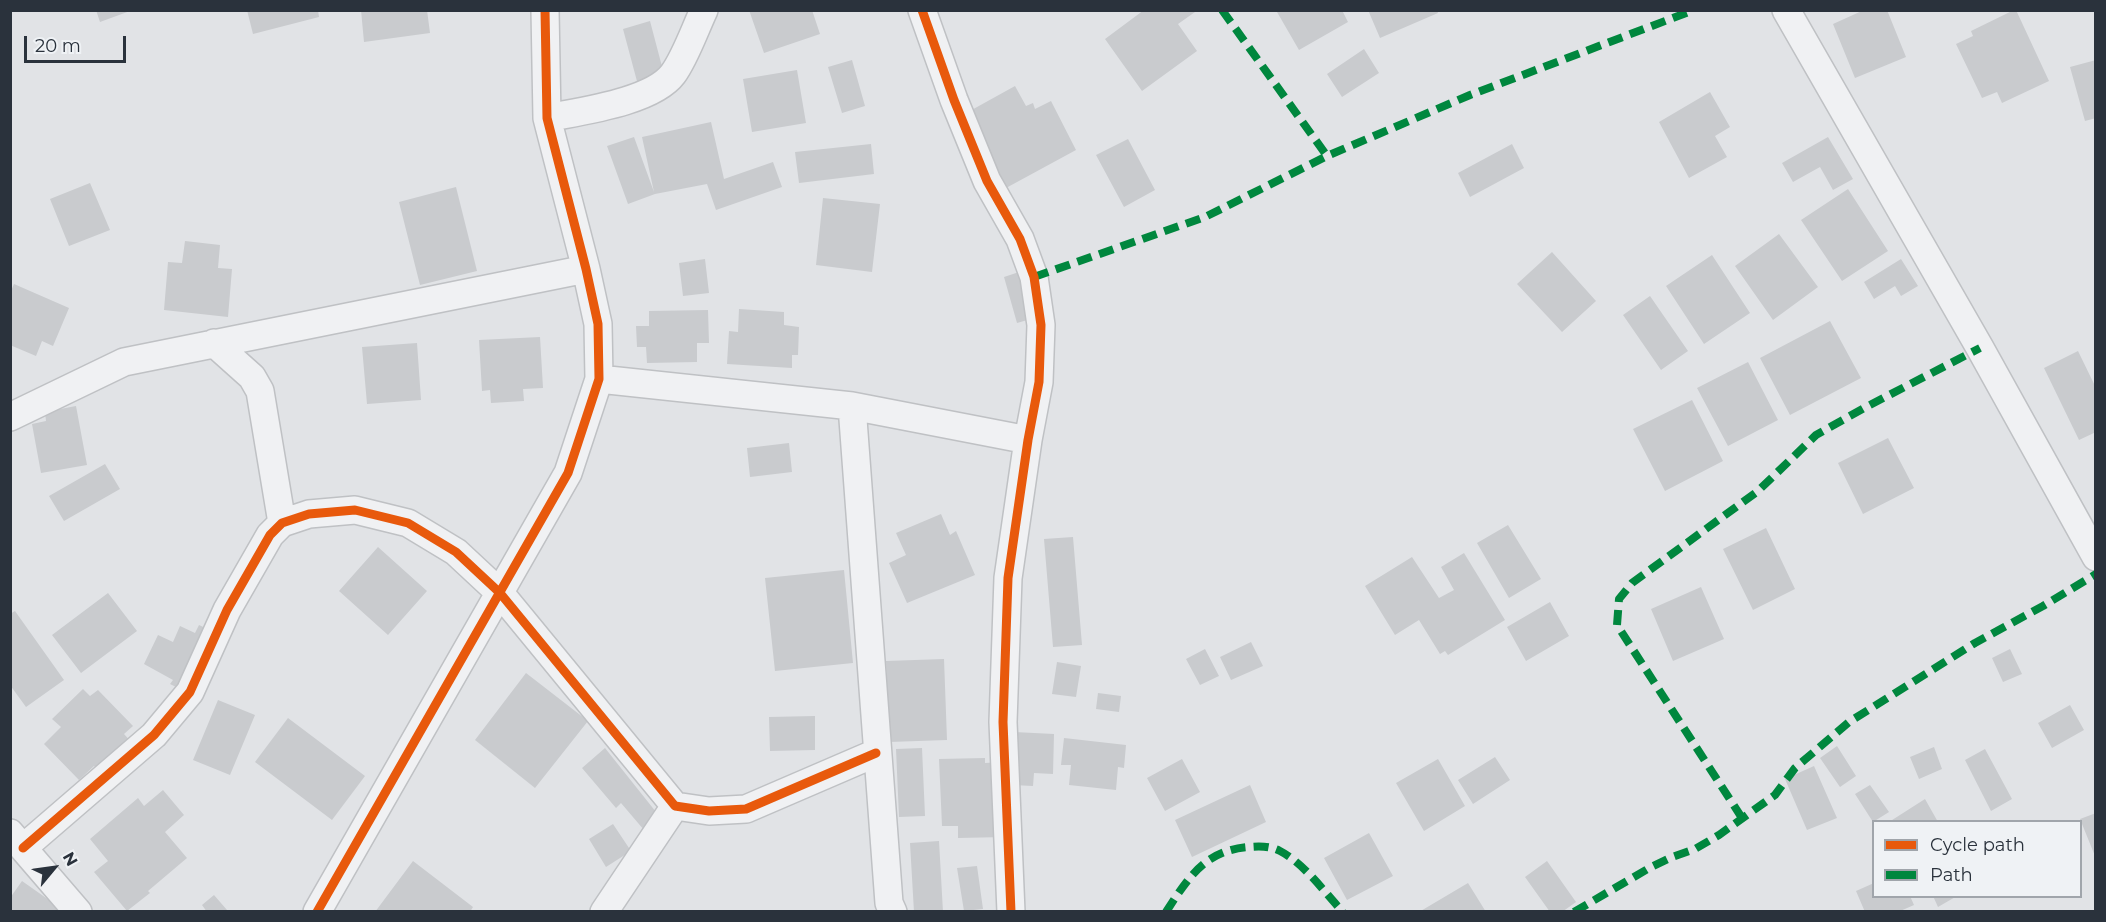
<!DOCTYPE html>
<style>
body{margin:0}
#map{position:relative;width:2106px;height:922px;overflow:hidden;background:#e1e3e6;font-family:Montserrat,sans-serif}
canvas{display:block}
.frame{position:absolute;inset:0;border:12px solid #2a323c;pointer-events:none}
.legend{position:absolute;left:1872px;top:820px;width:210px;height:78px;box-sizing:border-box;background:#eff2f5;border:2px solid #a0a5ab;margin:0;padding:8px 10px;list-style:none;font-size:18px;color:#2a323c}
.legend li{display:flex;align-items:center;gap:12px;height:30px}
.legend b{width:30px;border:2px solid #a0a5ab}
.north{position:absolute;left:24px;top:838px;width:60px;height:60px;-webkit-text-stroke:4px #eff2f5;paint-order:stroke;rotate:61deg;font-size:16px;font-weight:700;line-height:24px;text-align:center;color:#2a323c}
.north::after{content:'';display:block;margin:auto;width:21px;height:27px;background:#2a323c;clip-path:polygon(50% 0,100% 100%,50% 72%,0 100%)}
.scale{position:absolute;left:24px;top:36px;width:102px;height:27px;box-sizing:border-box;border:3px solid #2a323c;border-top:0;padding-left:8px;font-size:18px;line-height:21px;white-space:nowrap;color:#2a323c;-webkit-text-stroke:4px #eff2f5;paint-order:stroke}
</style>
<div id="map">
<canvas width="2106" height="922"></canvas>
<div class="frame"></div>
<ul class="legend">
<li><b style="height:8px;background:#e8590c"></b>Cycle path</li>
<li><b style="height:8px;background:#00873e"></b>Path</li>
</ul>
<div class="north">N</div>
<div class="scale">20 m</div>
</div>
<script>
const context = document.querySelector('canvas').getContext('2d');
context.lineJoin = 'round';
function fillPath(path, color) { context.fillStyle = color; context.fill(path, 'evenodd'); }
function trace(path, color, width, dash) { context.strokeStyle = color; context.lineWidth = width; context.lineCap = dash ? 'butt' : 'round'; context.setLineDash(dash || []); context.stroke(path); }
fillPath(new Path2D(`
 M96,10H130V11L100,22Z
 M247,10H318L319,17L253,34Z
 M361,10H427L430,33L364,42Z
 M749,10H812L820,34L764,53Z
 M1144,10H1193L1195,12L1178,24L1197,51L1142,91L1105,39Z
 M1278,10H1342L1348,22L1299,50L1277,12Z
 M1368,10H1437L1438,13L1380,38Z
 M1864,10H1887L1906,57L1855,78L1833,24Z
 M2014,10H2016L2049,81L2002,103L1997,92L1982,98L1956,44L1973,36L1971,31Z
 M650,21L665,78L638,85L623,29Z
 M1364,49L1379,73L1342,97L1327,74Z
 M852,60L865,106L842,113L828,67Z
 M2096,60V118L2085,121L2070,67Z
 M797,70L806,123L752,132L743,79Z
 M1015,86L1026,106L1033,103L1035,109L1051,101L1076,150L1006,188L968,112Z
 M1710,92L1730,127L1715,136L1727,157L1689,178L1659,122Z
 M711,122L724,179L773,162L782,187L716,210L707,184L655,194L628,204L607,146L634,137L654,192L642,137Z
 M1828,137L1853,179L1833,190L1820,167L1793,182L1782,163Z
 M1128,139L1155,190L1124,207L1096,155Z
 M871,144L874,174L799,183L795,152Z
 M1512,144L1524,168L1470,197L1458,173Z
 M90,183L110,230L69,246L50,199Z
 M456,187L477,271L420,285L399,202Z
 M1848,189L1888,251L1842,281L1801,220Z
 M823,198L880,204L872,272L816,265Z
 M1779,234L1818,287L1773,320L1735,266Z
 M185,241L220,245L218,268L232,269L228,317L164,310L168,262L182,263Z
 M1552,252L1596,301L1562,332L1517,284Z
 M1712,255L1750,313L1704,344L1666,286Z
 M705,259L709,293L683,296L679,263Z
 M1901,259L1918,286L1901,296L1895,286L1874,299L1864,282Z
 M1025,270L1038,317L1017,323L1004,277Z
 M14,284L69,308L53,346L42,341L36,356L10,345V293Z
 M1650,296L1688,351L1661,370L1623,315Z
 M739,309L784,312V325L799,327L798,355H792V368L727,364L729,331L738,332Z
 M708,310L709,343H697V362L647,363L646,347H637L636,326H649V311Z
 M1830,321L1861,378L1790,415L1760,358Z
 M540,337L543,388L523,389L524,401L491,403L490,390L482,391L479,340Z
 M417,343L421,400L367,404L362,347Z
 M2078,351L2096,388V432L2079,440L2044,368Z
 M1748,362L1778,420L1728,446L1697,388Z
 M1692,400L1723,461L1665,491L1633,429Z
 M76,406L87,465L41,473L32,424L46,421L45,412Z
 M1888,438L1914,488L1863,514L1838,463Z
 M789,443L792,472L750,477L747,448Z
 M105,464L120,489L64,521L49,496Z
 M941,514L950,535L956,531L975,575L907,603L889,563L906,555L896,533Z
 M1508,525L1541,579L1509,598L1477,543Z
 M1766,528L1795,589L1753,610L1723,549Z
 M1073,537L1082,645L1053,647L1044,539Z
 M378,547L427,591L388,635L339,591Z
 M1464,553L1505,620L1448,655L1445,651L1440,654L1419,620L1395,635L1365,586L1412,557L1439,598L1454,590L1441,567Z
 M844,570L853,663L775,671L765,578Z
 M1701,587L1724,639L1673,661L1651,609Z
 M108,593L137,631L81,673L52,635Z
 M1550,602L1569,636L1526,661L1507,627Z
 M15,611L64,680L26,707L10,685V614Z
 M199,625L212,631L184,691L170,684L173,680L144,664L158,635L173,642L180,626L195,633Z
 M1251,642L1263,666L1231,680L1220,657Z
 M1205,649L1219,676L1200,685L1186,659Z
 M2010,649L2022,674L2003,682L1992,658Z
 M944,659L947,740L889,742L886,661Z
 M1057,662L1081,666L1076,697L1052,694Z
 M526,673L588,721L535,788L475,740Z
 M83,689L90,696L98,690L133,726L124,734L133,744L102,774L94,766L79,780L44,744L61,727L52,719Z
 M1098,693L1121,696L1119,712L1096,709Z
 M218,700L255,715L230,775L193,760Z
 M2070,705L2084,730L2052,748L2038,723Z
 M815,716V750L770,751L769,717Z
 M288,718L365,776L332,820L255,762Z
 M1014,732L1054,734L1053,774L1034,773L1033,786L1013,785Z
 M1064,738L1126,745L1124,768L1118,767L1116,790L1069,785L1071,765H1061Z
 M1837,746L1856,776L1840,787L1820,758Z
 M1934,747L1942,769L1919,779L1910,757Z
 M605,748L660,817L644,830L621,803L616,808L582,768Z
 M922,748L925,816L899,817L896,749Z
 M1985,749L2012,799L1991,811L1965,760Z
 M1495,757L1510,780L1473,804L1458,780Z
 M985,758V763L1002,762L1005,837L958,838V826H942L939,759Z
 M1182,759L1200,792L1165,811L1147,778Z
 M1438,759L1465,806L1424,831L1396,783Z
 M1814,766L1837,818L1807,830L1785,779Z
 M1250,785L1266,822L1192,857L1175,820Z
 M1870,785L1889,812L1873,822L1855,794Z
 M163,790L184,815L165,832L187,858L148,891L150,893L127,911L94,872L108,861L90,839L138,798L144,806Z
 M1925,799L1938,822H1889Z
 M2096,813V856H2095L2080,819Z
 M613,824L631,851L606,867L589,839Z
 M1369,833L1393,876L1347,900L1324,858Z
 M939,841L943,912H914L910,843Z
 M413,861L473,907L470,912H375Z
 M1547,861L1576,902L1562,912H1550L1525,877Z
 M977,866L983,909L964,911L957,868Z
 M22,881L66,912H10V898Z
 M1468,883L1486,912H1419Z
 M1874,883V896H1910L1914,905L1898,912H1865L1856,891Z
 M214,895L227,910L225,912H207L202,905Z
 M1933,896H1957L1938,907Z`), '#c9cbce');
const street = new Path2D(`
 M922,10L954,100L987,181L1020,239L1034,277L1041,325L1039,382L1028,440L1008,578L1003,722L1011,912
 M1786,10L1980,348L2096,557
 M547,118C581,111 652,102 673,74C685,58 695,29 704,10
 M214,343L252,377L260,391L282,523
 M599,379L852,406L1028,440
 M852,406L889,903L893,912
 M10,417L124,362L586,269
 M10,833L78,912
 M23,848L154,735L190,692L227,610L270,535L282,523L309,514L355,510L408,523L456,552L500,593L675,806L709,811L746,809L876,753
 M317,912L568,473L599,379L598,324L586,269L547,118L545,10
 M604,912L675,806`);
trace(street, '#bfc1c4', 30);
trace(street, '#f0f1f3', 27);
trace(new Path2D(`
 M1222,10L1327,156
 M1034,277L1205,217L1327,156L1470,95L1694,10
 M1742,818L1617,625L1619,599L1632,583L1758,491L1816,435L1864,408L1980,348
 M1166,912C1188,878 1205,850 1249,847C1260,846 1270,846 1280,851C1305,864 1324,892 1343,912
 M1574,912L1651,867L1672,857L1695,849L1719,835L1775,795L1795,768L1849,722L1975,643L2043,606L2096,574`), '#00873e', 8, [15, 8]);
trace(new Path2D(`
 M922,10L954,100L987,181L1020,239L1034,277L1041,325L1039,382L1028,440L1008,578L1003,722L1011,912
 M23,848L154,735L190,692L227,610L270,535L282,523L309,514L355,510L408,523L456,552L500,593L675,806L709,811L746,809L876,753
 M317,912L568,473L599,379L598,324L586,269L547,118L545,10`), '#e8590c', 9);
</script>
